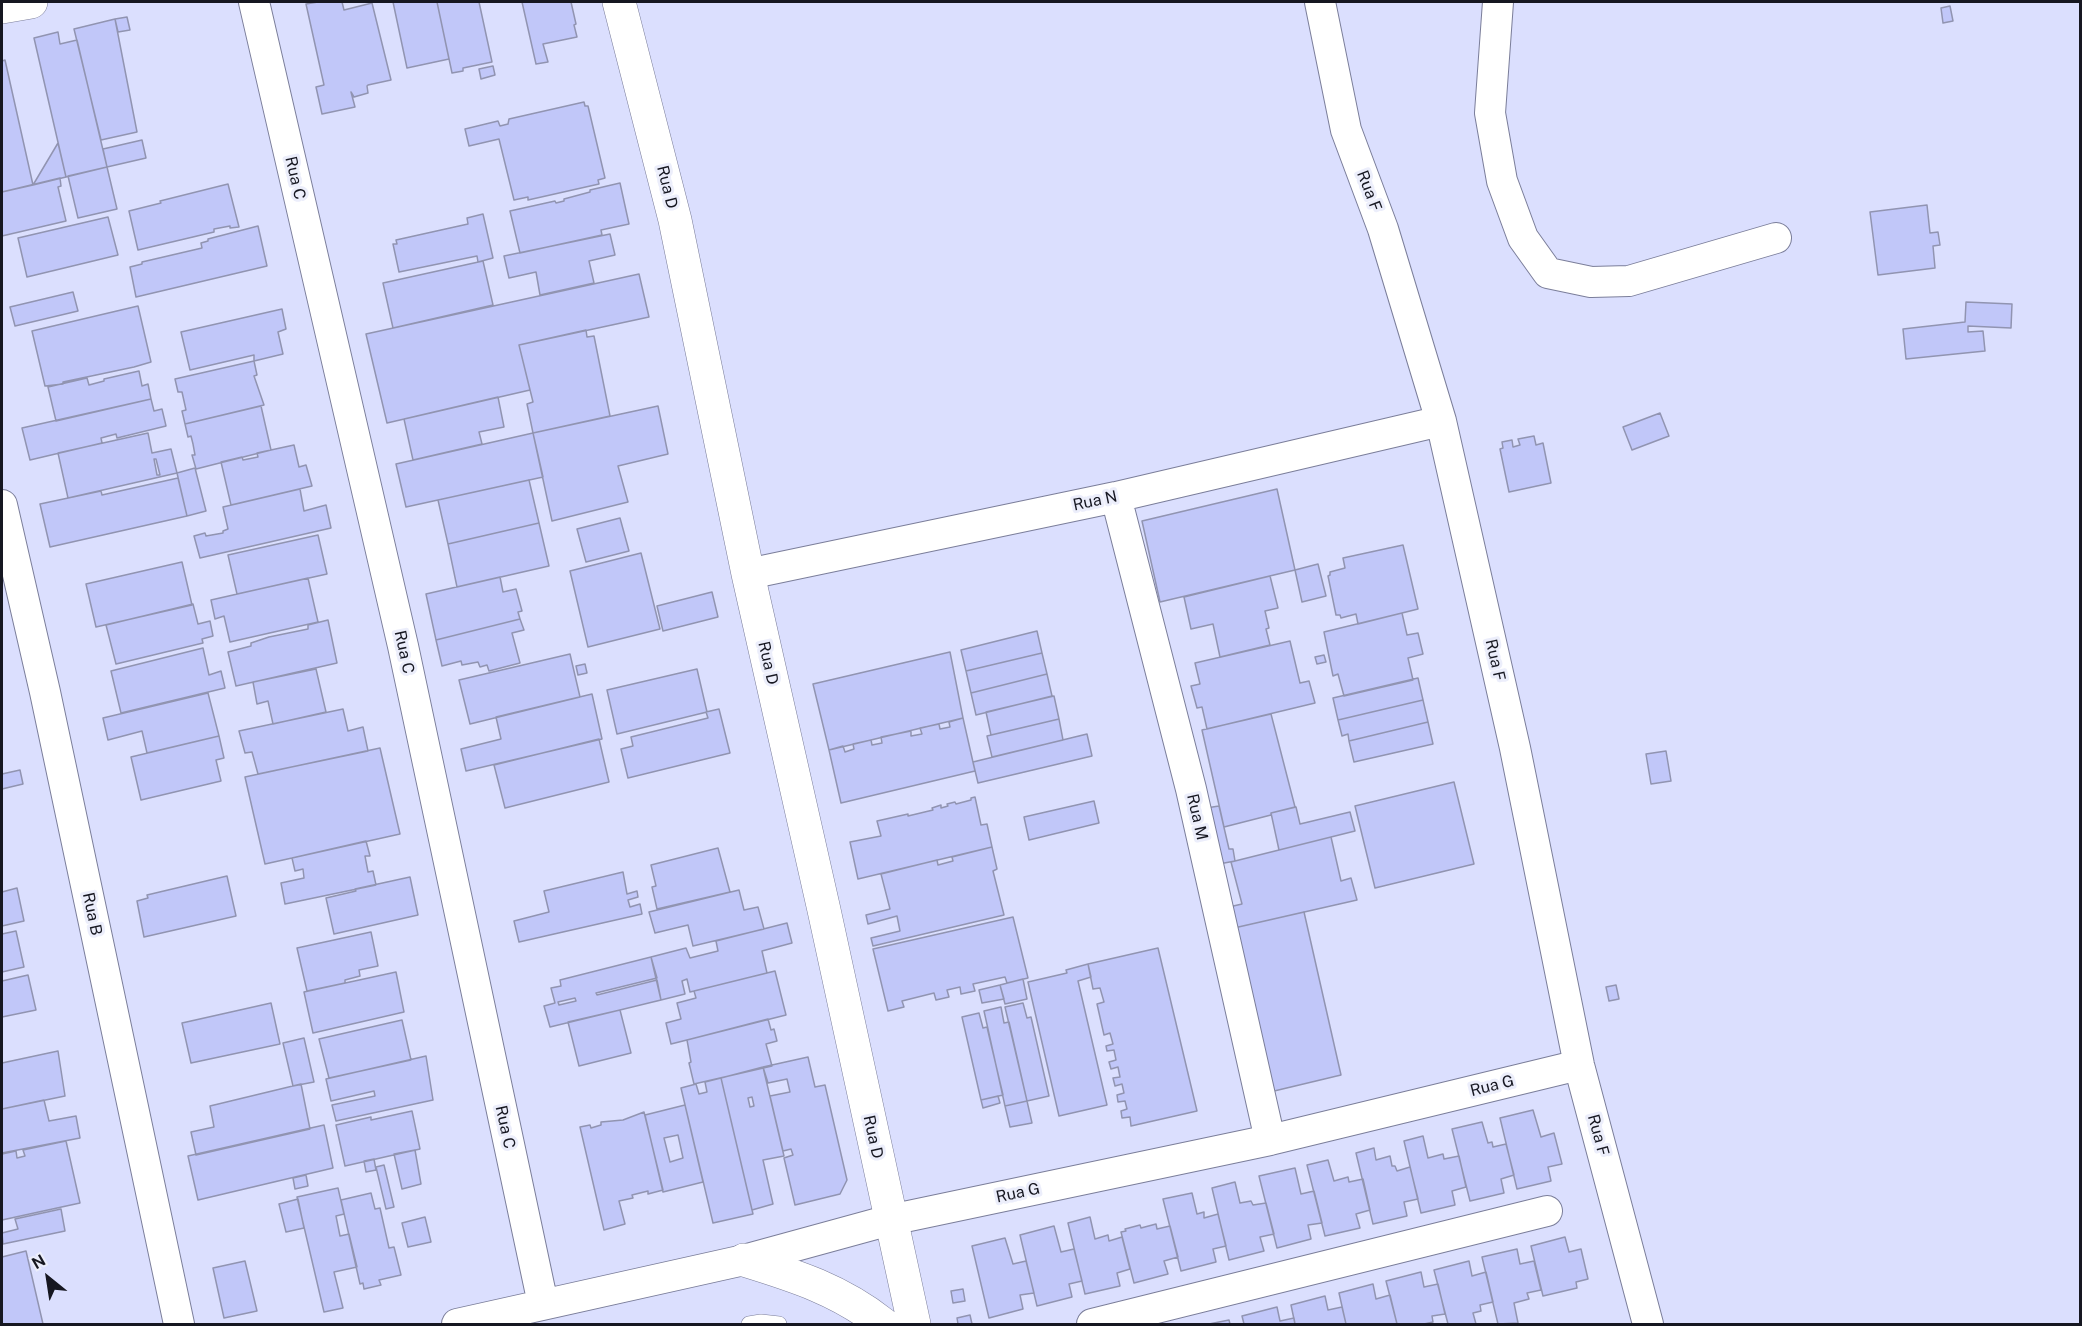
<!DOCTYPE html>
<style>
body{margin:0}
#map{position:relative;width:2082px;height:1326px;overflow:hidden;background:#dbdffe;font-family:"Public Sans",sans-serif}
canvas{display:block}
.frame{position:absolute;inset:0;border:3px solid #161721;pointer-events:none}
.north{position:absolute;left:18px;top:1248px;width:60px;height:60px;-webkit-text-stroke:4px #eceefb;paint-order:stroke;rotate:330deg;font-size:16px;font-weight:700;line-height:24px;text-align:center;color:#161721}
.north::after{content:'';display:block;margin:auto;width:21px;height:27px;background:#161721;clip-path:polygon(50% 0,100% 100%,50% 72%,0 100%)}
</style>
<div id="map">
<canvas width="2082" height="1326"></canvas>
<div class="frame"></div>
<div class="north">N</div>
</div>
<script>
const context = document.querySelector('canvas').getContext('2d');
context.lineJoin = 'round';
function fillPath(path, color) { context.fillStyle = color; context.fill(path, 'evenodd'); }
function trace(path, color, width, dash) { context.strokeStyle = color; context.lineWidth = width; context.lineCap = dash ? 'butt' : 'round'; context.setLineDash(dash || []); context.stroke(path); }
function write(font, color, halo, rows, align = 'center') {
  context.font = font + ' "Public Sans",sans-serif'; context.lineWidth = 6; context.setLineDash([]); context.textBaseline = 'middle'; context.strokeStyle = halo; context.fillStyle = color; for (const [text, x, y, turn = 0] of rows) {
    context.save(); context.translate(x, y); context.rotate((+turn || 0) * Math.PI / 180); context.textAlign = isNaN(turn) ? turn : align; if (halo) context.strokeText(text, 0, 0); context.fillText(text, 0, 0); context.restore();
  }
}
const building = new Path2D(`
 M318,2H342L344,10L372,3L391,80L368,85L367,86L368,93L354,97L351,92L355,107L322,114L316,87L324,85L306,4Z
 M393,2H437L449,59L407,68Z
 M437,2H479L492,62L463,68V71L452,73Z
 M522,2H571L576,24L574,25L577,37L543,44L548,62L536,64Z
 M1950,6L1953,21L1943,23L1941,8Z
 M127,17L130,30L118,32L115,19Z
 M115,19L137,132L101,140L74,29Z
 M58,32L60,44L77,40L107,167L66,177L34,38Z
 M5,60L33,185L2,192V61Z
 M493,66L495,75L481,79L479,69Z
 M584,102L585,106H588L605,178L598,180L599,184L528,200V197L514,200L499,139L469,146L465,129L498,121L500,126L508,124L509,119Z
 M142,140L146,158L107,167L103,149Z
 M58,143L66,177L33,185Z
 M107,167L117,209L78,218L68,176Z
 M60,178L61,186L58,187L66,221L2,236V192Z
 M620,183L629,224L601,230L602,235L520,253L510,211L555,201L556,203L564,201V199L590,192V190Z
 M228,184L239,227L230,228V226L214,229V232L138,250L129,211L161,203L160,201Z
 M1927,205L1930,233L1938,232L1940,245L1933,246L1935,268L1878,275L1870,212Z
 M483,214L493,258L478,262L477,256L399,272L393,244H397L396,240L468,224L467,218Z
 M108,217L118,255L27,277L18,238Z
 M258,226L267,266L136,297L130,267L142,264V262L202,248L201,243L208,241V239Z
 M610,234L615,255L589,261L594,283L540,295L536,272L509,278L504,256Z
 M483,261L493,305L393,328L383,283Z
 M639,274L649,317L519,345L530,390L387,423L366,334Z
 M73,292L78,311L15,326L10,307Z
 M1966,302L2012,304L2011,328L1968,326V332L1983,331L1985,351L1906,359L1903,329L1965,322Z
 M138,306L151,362L134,367L63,382V384L45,386L32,331Z
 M282,309L286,329L278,332L283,354L254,361V355L190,370L181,332Z
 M586,330L587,337L594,336L610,416L533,433L527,404L533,402L519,345Z
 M254,361L257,375L254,376L264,405L185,424L182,411L186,410L182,392H178L175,379Z
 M139,371L142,386L148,384L151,399L56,421L48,387L87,378L89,385L104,381V379Z
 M498,397L504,427L479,432L482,444L413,460L404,419Z
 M151,399L154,411L162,409L166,426L117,438L116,434L101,438L102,443L30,460L22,428Z
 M261,406L271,450L196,469L192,455H195L193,444L191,436L188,437L185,424Z
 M658,406L668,454L618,466L628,502L552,521L533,433Z
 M1660,413L1669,436L1632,450L1623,427Z
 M148,433L152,453L171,449L177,473L68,498L58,453ZM154,459H156L160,475H157Z
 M533,433L543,477L406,507L396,464Z
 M1534,436L1536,445L1543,443L1551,483L1509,492L1500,449L1503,448L1502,442L1512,440L1513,447L1520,445L1518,439Z
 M294,445L299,467L306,465L312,486L231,505L221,462L242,457L243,460L258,457L257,453Z
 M195,468L206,511L187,516L177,473Z
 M178,478L187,516L50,547L40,504L101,491L102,495Z
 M529,480L539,523L448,544L438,500Z
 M300,489L304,511L326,505L331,528L200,558L194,536L205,533L206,536L223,533V531L228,529L223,507Z
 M1277,489L1295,570L1160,602L1142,521Z
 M620,518L629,551L586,562L577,529Z
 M539,523L549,566L457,587L448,544Z
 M318,535L327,574L237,594L228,555Z
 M1403,545L1418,609L1358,624L1356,614L1341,618L1340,615H1336L1328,576L1330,575V572L1345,568L1343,558Z
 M641,553L660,629L588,647L570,571Z
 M182,562L192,605L96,627L86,584Z
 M1318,564L1326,596L1302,602L1295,570Z
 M1270,576L1278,608L1265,611L1269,628L1266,629L1270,645L1220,657L1213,624L1191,629L1184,597Z
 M500,577L503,592L516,589L522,611L518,612L520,619L436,640L426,594Z
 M308,578L318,622L230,642L224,616L215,619L211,600Z
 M712,592L718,617L663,631L657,606Z
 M193,604L198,624L210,621L213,636L202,639L203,643L116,664L106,625Z
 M1402,613L1407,635L1418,633L1423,654L1408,658L1413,680L1344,696L1338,674L1333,676L1324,632Z
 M520,619L524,630L512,633L520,663L489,671L487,665L480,667L478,662L462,665L461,661L442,666L436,640Z
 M328,620L337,663L236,686L228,652L251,646V643L269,637L308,629V625Z
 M1037,631L1042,653L966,671L961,650Z
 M1290,641L1300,683L1309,681L1315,703L1207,729L1202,707L1197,708L1191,686L1200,684L1195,663Z
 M203,648L209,675L221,671L225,688L121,713L111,671Z
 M950,652L963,718L829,750L813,684Z
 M1042,653L1047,674L971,693L966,671Z
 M570,654L580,697L470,724L459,680Z
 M1324,655L1326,662L1317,664L1315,657Z
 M585,664L587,673L578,675L576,666Z
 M316,669L326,712L273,724L268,701L257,704L253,682Z
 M697,669L707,712L617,734L607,690Z
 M1047,674L1052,696L976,715L971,693Z
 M1418,678L1423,700L1338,720L1333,698Z
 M208,693L219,736L147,753L142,731L108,740L103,718Z
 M592,694L602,739L466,771L461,749L501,739L496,717Z
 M1054,696L1059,719L991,735L986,712Z
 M1423,700L1428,722L1349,741L1348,734L1342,736L1338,720Z
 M343,709L348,731L363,727L368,751L258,774L252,752L245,753L239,731Z
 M719,709L730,753L628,778L621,749L633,746L631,737L708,718L706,712Z
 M1271,714L1295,807L1271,813V815L1224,827L1202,730Z
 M963,718L975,771L841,803L829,750L843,746L845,752L854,749L853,744L871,740L872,745L882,743L881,737L911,731V736L922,734L920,728L939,724L940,729L950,727L949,722Z
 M1059,719L1063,740L992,757L987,736Z
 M1428,722L1433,744L1354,762L1349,741Z
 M1087,734L1092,756L978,783L973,762Z
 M219,736L224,758L216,760L221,781L141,800L131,757Z
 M599,739L609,782L505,808L494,765Z
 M380,748L400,834L265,864L245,777Z
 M1666,751L1671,781L1651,784L1646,754Z
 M20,770L23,784L2,789V774Z
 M1454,782L1474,864L1375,888L1355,806Z
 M975,797L981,825L987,824L992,847L858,879L850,842L881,836L877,821L908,814V816L933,810L932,808L941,805V808L948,806L947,804L955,802L956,804L971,800V798Z
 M1094,801L1099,823L1029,840L1024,817Z
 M1219,806L1229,849H1233L1235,861L1219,864L1206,808Z
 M1296,807L1300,824L1350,812L1355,831L1279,850L1271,813Z
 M1331,837L1341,881L1351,878L1357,900L1234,928L1229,907L1242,904L1231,862Z
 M366,841L370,856H365L368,872L373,871L376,885L285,904L281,883L304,878L303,869L295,871L292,858Z
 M992,847L997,869L993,871L1004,915L873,946L871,938L900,931L897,916L868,924L866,915L890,909L881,874L937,860L938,865L953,861L952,857Z
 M718,848L730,892L657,909L652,887L656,886L651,865Z
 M623,872L627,894L637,891L638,897L628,900L630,907L640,904L642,914L519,942L514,921L549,912L544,891Z
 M227,876L236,916L144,937L137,901L148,898L147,895Z
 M410,877L418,915L334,934L326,898L356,891L355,889Z
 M17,888L24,921L2,926V892Z
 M739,890L744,910L758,907L764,929L693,946L688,925L655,933L649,912Z
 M1304,912L1341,1075L1270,1092L1234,928Z
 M1013,917L1028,978L1007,983L1005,977L973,984L975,991L961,994L960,987L947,990L949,997L936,1000L934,993L902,1001L904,1007L888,1011L873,949Z
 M787,923L792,943L762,951L767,973L690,992L687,979L682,981L685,994L661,1000L651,957L686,948L690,958L718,951L716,941Z
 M16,931L24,967L2,972V934Z
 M371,932L378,966L359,970L360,976L345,980V983L307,991L297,948Z
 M1158,948L1197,1111L1131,1126L1130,1117L1122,1118L1121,1111L1127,1109L1125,1101L1118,1102L1117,1095L1124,1093L1122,1084L1115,1086L1113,1078L1120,1077L1118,1067L1111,1069L1109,1062L1116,1060L1114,1050L1107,1051L1106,1046L1113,1044L1110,1033L1104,1035L1097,1004L1104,1002L1100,988L1093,989L1088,964Z
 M651,957L657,978L596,993L597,995L657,980L661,1000L550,1027L544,1006L555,1003L551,988L561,986L560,980ZM575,998L576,1001L559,1005L558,1002Z
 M1088,964L1091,977L1078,981L1107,1105L1059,1116L1028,982L1067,973L1066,970Z
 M775,971L786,1015L671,1044L666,1023L681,1019L677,1003L696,998L694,991Z
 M396,972L404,1012L313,1033L304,992Z
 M28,975L36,1010L2,1017V981Z
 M1023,979L1027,999L1005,1004L1000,985Z
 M1000,985L1004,999L982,1003L979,990Z
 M1616,985L1619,999L1609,1001L1606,987Z
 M271,1003L280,1044L191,1063L182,1023Z
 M1023,1003L1027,1018L1031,1017L1049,1096L1027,1101L1005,1007Z
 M1001,1007L1004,1023L1009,1022L1027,1101L1005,1106L984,1011Z
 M620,1010L631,1053L579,1066L568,1022Z
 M979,1013L983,1028L987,1027L1003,1095L981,1100L962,1017Z
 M768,1019L771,1030L774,1029L777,1041L766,1044L772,1066L694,1084L689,1063L691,1062L687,1040Z
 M402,1020L411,1060L329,1078L319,1039Z
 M304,1038L314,1082L293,1086L283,1043Z
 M58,1051L65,1096L2,1109V1063Z
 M426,1056L433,1100L336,1121L332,1105L375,1096L374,1091L331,1101L326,1079Z
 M808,1057L815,1087L825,1085L847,1180L840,1194L795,1205L784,1158L793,1155L791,1149L783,1151L770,1096L790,1092L787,1079L768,1083L763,1067Z
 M763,1067L784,1156L763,1160L773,1204L752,1210L721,1078ZM752,1097L754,1106L750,1107L748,1098Z
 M721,1078L753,1214L713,1223L681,1088L696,1084L699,1094L707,1092L705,1082Z
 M301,1084L310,1129L196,1155L191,1132L214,1127L210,1106Z
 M998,1096L1000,1103L983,1108L981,1100Z
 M44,1100L49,1121L76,1116L80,1138L2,1153V1109Z
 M1027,1101L1032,1123L1010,1127L1005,1106Z
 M685,1105L703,1182L663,1192L645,1115ZM678,1135L683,1158L670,1162L664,1138Z
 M1533,1110L1541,1137L1554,1133L1562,1164L1548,1167L1551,1181L1517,1189L1500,1118Z
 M412,1111L420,1149L345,1166L336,1125L371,1117V1120Z
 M644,1112L663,1190L648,1194V1191L632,1195L633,1198L619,1201L625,1224L604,1230L580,1127L590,1125L591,1128L601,1125V1122L623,1120Z
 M1482,1122L1488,1143L1492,1142L1493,1147L1506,1144L1514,1175L1501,1179L1504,1193L1470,1201L1452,1129Z
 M324,1125L333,1168L198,1200L188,1156Z
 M1423,1136L1428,1158L1443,1154L1444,1159L1459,1156L1466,1187L1452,1191L1455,1205L1421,1213L1404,1141Z
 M66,1141L80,1203L2,1220V1154L16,1151L17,1158L25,1156L23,1150Z
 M1374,1148L1376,1160L1390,1156L1392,1166H1395L1397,1171L1410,1167L1418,1199L1404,1202L1407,1216L1373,1224L1356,1153Z
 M415,1150L421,1184L402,1189L394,1154Z
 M374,1159L376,1170L366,1172L364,1161Z
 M1328,1160L1334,1181L1348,1177L1349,1182L1363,1179L1370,1210L1356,1214L1360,1228L1325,1236L1307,1165Z
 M384,1165L394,1207L386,1209L376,1167Z
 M1295,1168L1301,1194L1314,1191L1322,1223L1308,1225L1311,1239L1277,1248L1259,1176Z
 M306,1175L308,1186L295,1189L293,1178Z
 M1235,1182L1240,1203L1251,1201L1253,1205L1266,1203L1274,1234L1260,1237L1264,1251L1229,1260L1212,1188Z
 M338,1188L344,1214L336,1216L340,1236L349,1234L357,1267L334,1272L343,1308L324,1312L297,1197Z
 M371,1193L375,1209L380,1208L389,1248L394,1247L401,1275L379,1280L381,1285L364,1289L363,1283L360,1284L341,1200Z
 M1192,1193L1197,1214L1204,1212V1218L1218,1214L1226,1246L1213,1249L1216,1262L1181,1271L1163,1199Z
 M298,1199L304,1228L286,1232L279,1204Z
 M61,1209L65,1231L3,1244L2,1233L18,1229L15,1219Z
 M425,1217L431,1242L408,1247L402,1223Z
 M1090,1217L1095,1239L1108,1235L1109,1241L1122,1237L1130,1269L1117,1273L1120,1286L1085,1294L1068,1223Z
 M1156,1224L1157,1229L1170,1226L1178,1257L1164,1261L1168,1274L1134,1283L1121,1232L1126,1231L1125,1229L1140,1225L1141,1228Z
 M1054,1226L1061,1252L1074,1249L1082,1281L1069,1284L1072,1297L1037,1306L1020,1235Z
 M1565,1237L1569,1252L1581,1249L1588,1279L1576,1282L1577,1288L1543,1296L1531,1246Z
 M1005,1238L1013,1264L1026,1261L1034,1293L1020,1295L1023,1309L989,1318L972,1246Z
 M1517,1249L1520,1264L1534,1261L1541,1290L1527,1293L1529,1299L1514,1303L1518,1323L1498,1324L1482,1257Z
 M26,1251L43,1324H2V1257Z
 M245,1261L257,1311L224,1318L213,1268Z
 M1469,1261L1472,1276L1486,1272L1493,1302L1480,1305L1481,1311L1473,1313L1476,1324H1448L1434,1270Z
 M1421,1272L1424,1287L1438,1284L1445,1314L1432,1316L1433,1322L1424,1324H1397L1386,1281Z
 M1373,1284L1376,1299L1390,1295L1397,1324H1346L1339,1293Z
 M963,1289L965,1301L953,1303L951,1291Z
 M1325,1296L1328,1310L1342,1307L1346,1324H1295L1291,1305Z
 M1277,1307L1280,1321L1294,1318L1295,1324H1244L1242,1316Z
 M970,1315L972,1324H958L957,1318Z
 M1229,1320L1230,1324H1209Z`);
fillPath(building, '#c1c7f9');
trace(building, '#9194b1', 1.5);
const service = new Path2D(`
 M749,1324L761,1322L779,1324`);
const minor = new Path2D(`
 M254,2L403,646L543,1304
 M1320,2L1346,130L1383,229L1441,421L1515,748L1579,1065L1648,1324
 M1498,2L1490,113L1502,181L1523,238L1548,273L1591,282L1629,281L1776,238
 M1116,497L1191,789L1270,1140
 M2,505L45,692L179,1324
 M748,574L1116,497L1441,421
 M457,1324L744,1260L890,1220L1270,1140L1579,1065
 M1092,1324L1547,1211`);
const tertiary = new Path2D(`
 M619,2L675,220L748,574L824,910L914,1324
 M2,7L31,2
 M744,1260C796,1276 840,1290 883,1324`);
trace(service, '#7b7e9a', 16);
trace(minor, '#7b7e9a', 32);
trace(tertiary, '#7b7e9a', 34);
trace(service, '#fff', 15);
trace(minor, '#fff', 30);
trace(tertiary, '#fff', 33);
write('16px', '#161721', '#eceefb', [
 ["Rua C",295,178,77],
 ["Rua D",667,187,76],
 ["Rua F",1369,191,69],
 ["Rua N",1095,501,-12],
 ["Rua C",404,652,78],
 ["Rua F",1495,660,77],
 ["Rua D",768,663,77],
 ["Rua M",1197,817,77],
 ["Rua B",92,914,78],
 ["Rua G",1492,1086,-14],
 ["Rua C",505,1127,78],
 ["Rua F",1598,1135,75],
 ["Rua D",873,1137,78],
 ["Rua G",1018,1193,-12]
]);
</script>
